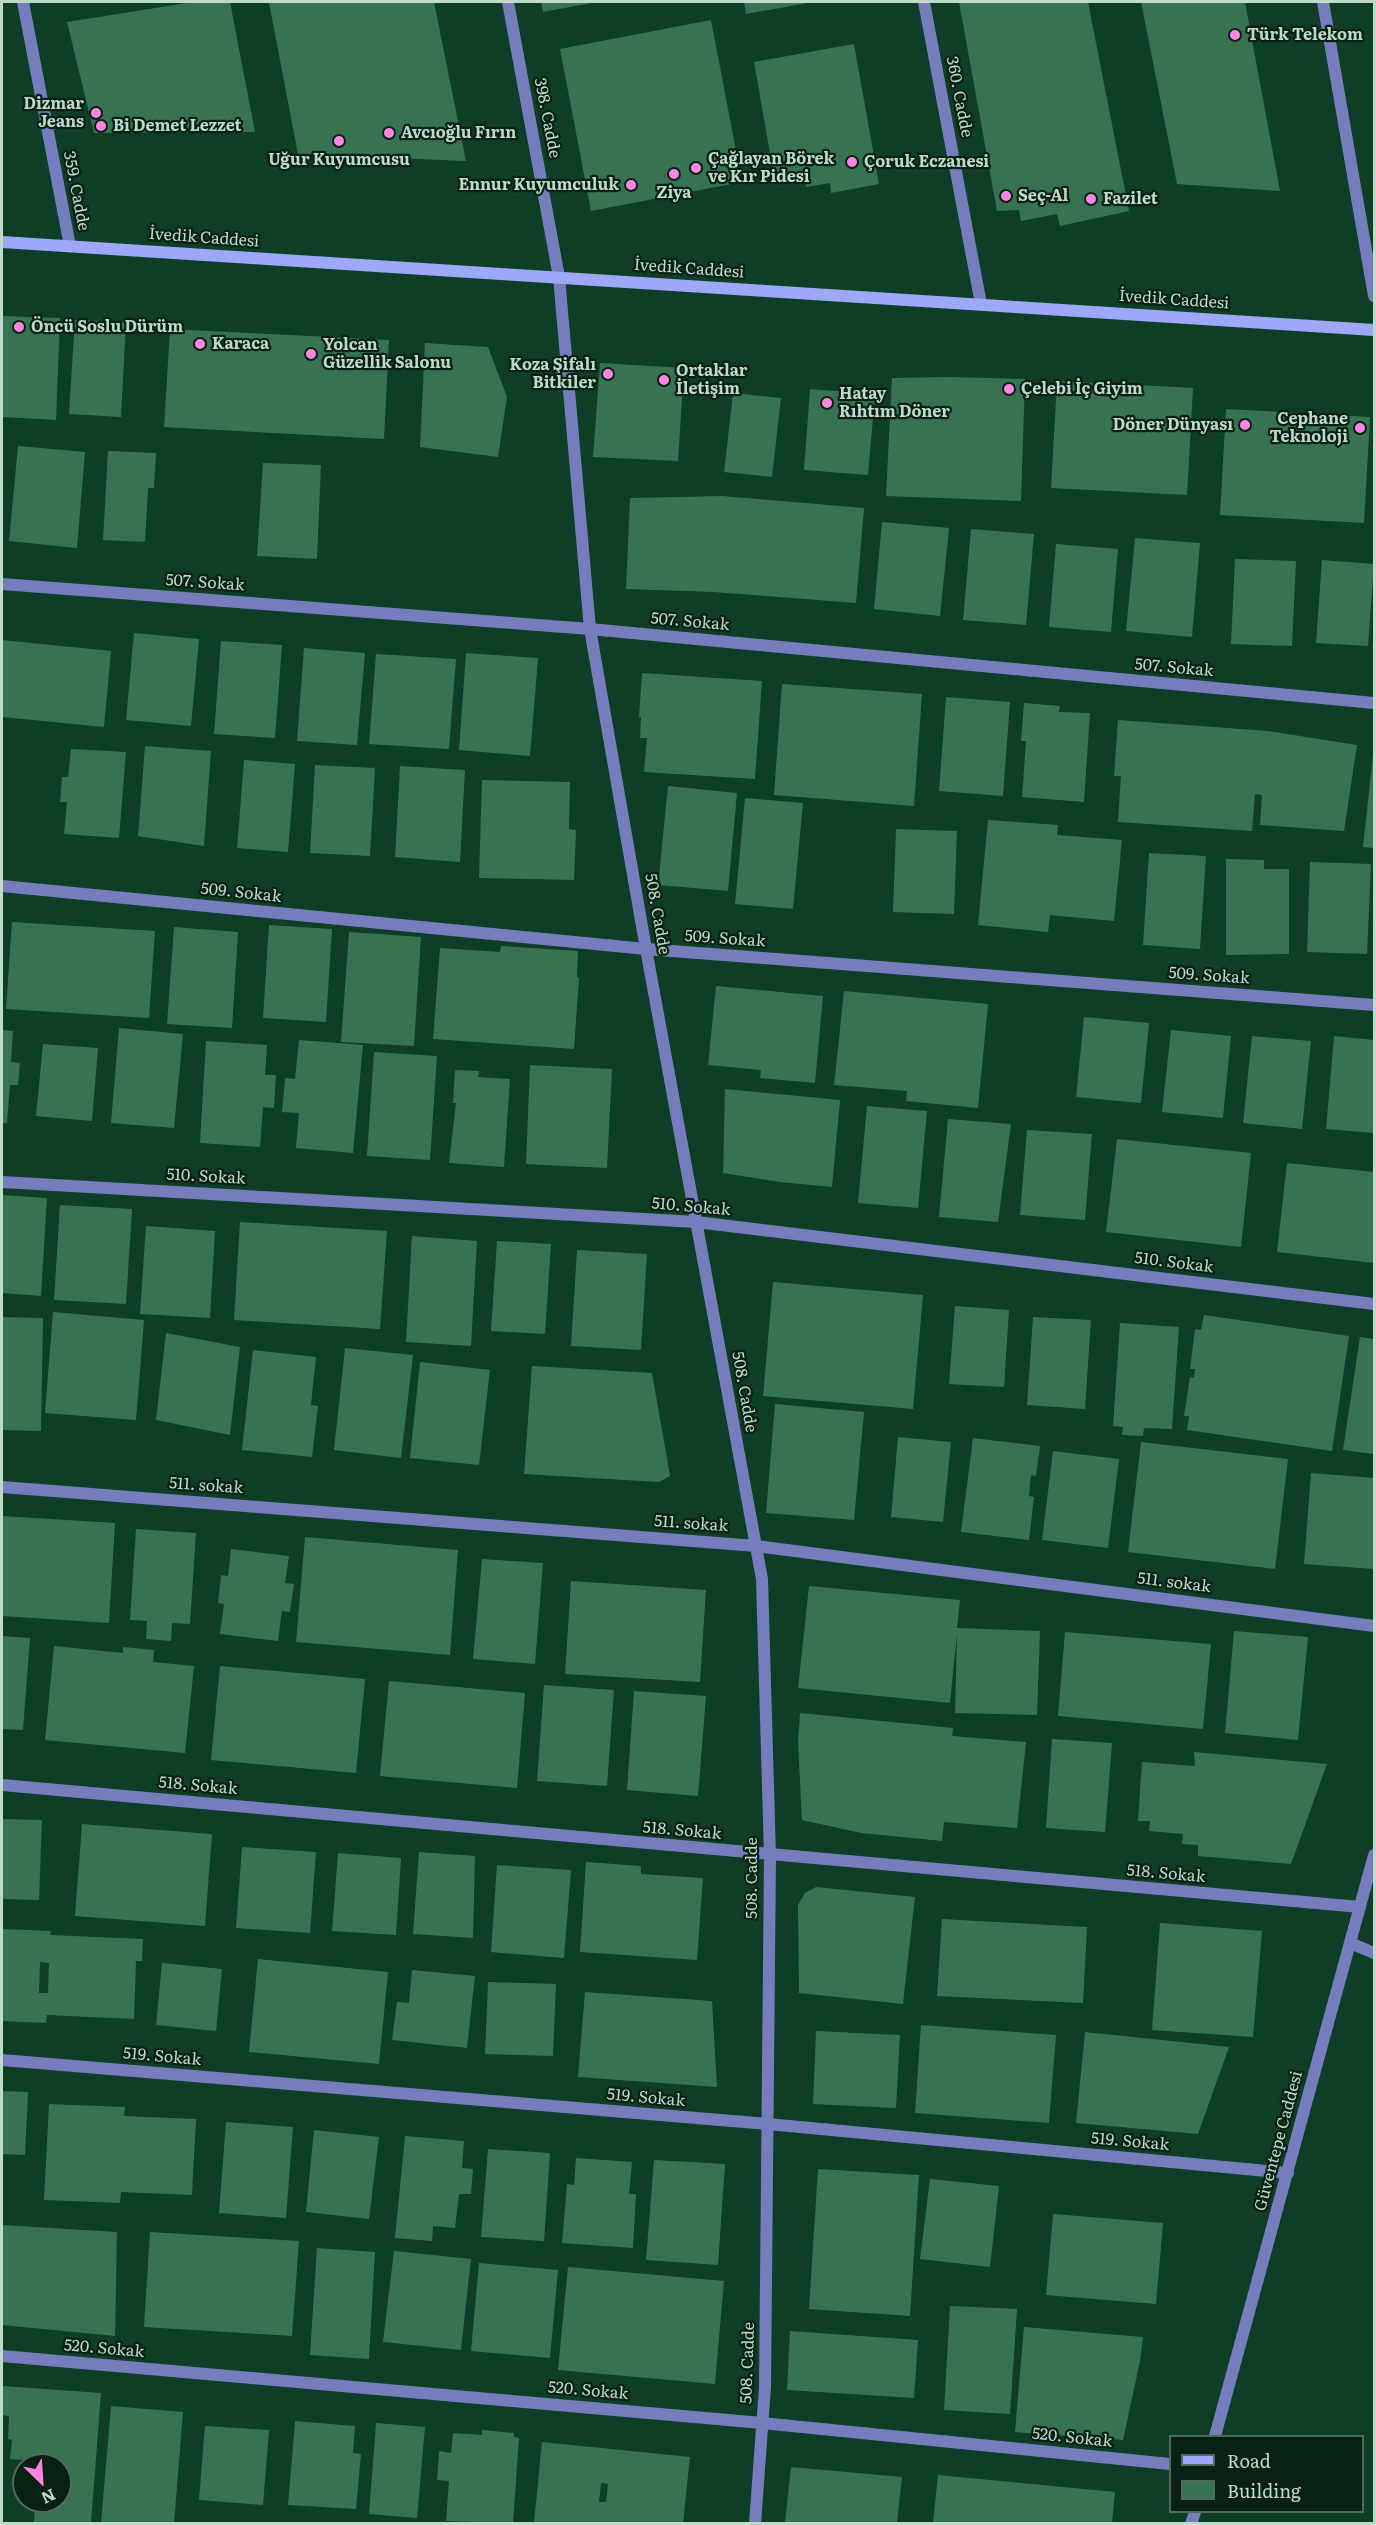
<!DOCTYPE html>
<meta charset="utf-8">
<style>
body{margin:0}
#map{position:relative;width:1376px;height:2525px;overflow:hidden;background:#0e3e26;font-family:Literata,serif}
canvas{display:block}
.frame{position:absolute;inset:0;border:3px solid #bddbc8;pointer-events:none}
.legend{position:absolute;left:1169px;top:2435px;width:195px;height:78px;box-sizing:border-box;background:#082114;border:2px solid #506b5c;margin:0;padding:8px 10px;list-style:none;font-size:18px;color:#bddbc8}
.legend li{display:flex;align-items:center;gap:12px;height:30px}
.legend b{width:30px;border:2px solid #506b5c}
.north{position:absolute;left:12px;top:2453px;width:60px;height:60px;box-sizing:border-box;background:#082114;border:2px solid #506b5c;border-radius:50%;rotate:155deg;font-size:16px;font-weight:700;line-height:24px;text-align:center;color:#bddbc8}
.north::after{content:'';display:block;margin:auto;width:21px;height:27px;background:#fe85e0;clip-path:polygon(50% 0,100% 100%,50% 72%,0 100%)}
</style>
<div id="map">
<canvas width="1376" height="2525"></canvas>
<div class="frame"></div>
<ul class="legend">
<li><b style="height:8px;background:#9ea8f9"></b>Road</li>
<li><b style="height:16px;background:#377353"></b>Building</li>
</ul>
<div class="north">N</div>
</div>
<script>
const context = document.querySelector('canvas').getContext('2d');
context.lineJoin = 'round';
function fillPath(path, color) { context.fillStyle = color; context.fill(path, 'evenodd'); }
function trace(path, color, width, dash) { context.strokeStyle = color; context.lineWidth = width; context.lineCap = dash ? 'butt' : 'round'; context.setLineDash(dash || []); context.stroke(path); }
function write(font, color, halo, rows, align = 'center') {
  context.font = font + ' Literata,serif'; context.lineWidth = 4.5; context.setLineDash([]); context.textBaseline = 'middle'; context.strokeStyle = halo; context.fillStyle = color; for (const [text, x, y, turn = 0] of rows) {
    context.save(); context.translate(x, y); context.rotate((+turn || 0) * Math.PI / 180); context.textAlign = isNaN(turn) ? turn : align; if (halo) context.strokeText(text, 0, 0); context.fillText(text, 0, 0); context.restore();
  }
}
fillPath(new Path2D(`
 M193,2H230L255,132L94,133L67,22Z
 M283,2H434L466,161L298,154L269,3Z
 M541,2H592V3L543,12Z
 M744,2H808V3L746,14Z
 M959,2H1088L1129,211L1060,226L1057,214L1021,221L1019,210L997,211Z
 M1141,2H1245L1280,191L1177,184Z
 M711,20L742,182L591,211L560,49Z
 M854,44L879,184L831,193L830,183L806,187L803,171L774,176L754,62Z
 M2,316L60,318L56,420L2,417Z
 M75,320L126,322L121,417L69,414Z
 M170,329L389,340L384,439L164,427Z
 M425,343L488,347L507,397L498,457L420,447Z
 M600,363L684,368L678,461L593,457Z
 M950,377L1025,379L1021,501L886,496L892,378Z
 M1057,381L1193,388L1187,495L1051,488Z
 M810,389L875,394L868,475L804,470Z
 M733,393L781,398L772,477L724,472Z
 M1226,409L1370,417L1364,523L1220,515Z
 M18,446L85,452L77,548L9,541Z
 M108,451L156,453L154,488H148L145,542L103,540Z
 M263,463L321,465L317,559L257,556Z
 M722,496L864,508L856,603L714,592L626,589L630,498Z
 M882,522L949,528L940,616L874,609Z
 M971,529L1034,534L1026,625L963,620Z
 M1135,538L1200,543L1192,637L1126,631Z
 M1056,544L1118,549L1111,632L1049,627Z
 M1235,559L1296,561L1292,646L1231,644Z
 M1322,560L1374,564L1368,646L1316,643Z
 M134,633L199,639L191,726L126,720Z
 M2,640L111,651L104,727L2,717Z
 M221,641L282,645L275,738L214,734Z
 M304,648L365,653L357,745L297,741Z
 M466,653L538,658L530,756L459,750Z
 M376,654L456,659L449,749L369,744Z
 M642,673L762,681L755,779L644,772L647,738H640L641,717H639Z
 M782,684L922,694L914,806L774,795Z
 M946,697L1010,702L1003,796L939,791Z
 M1024,703L1060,706L1059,712L1090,713L1084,802L1022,797L1026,741H1021Z
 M1118,720L1268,731L1357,745L1344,831L1260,825L1262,795L1255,794L1252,831L1118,822L1121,776H1114Z
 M145,746L211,751L204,846L138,836Z
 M71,749L126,752L119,838L64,834L67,802H60L62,777H68Z
 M1373,755H1374V848L1363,847Z
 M244,760L295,764L288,852L237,848Z
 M315,765L375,768L370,856L310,853Z
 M400,766L465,770L460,862L395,857Z
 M482,780L570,782L569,829L576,830L574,880L479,878Z
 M668,786L737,793L728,891L658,885Z
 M745,798L803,803L793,909L735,904Z
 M988,820L1058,825L1057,835L1122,840L1114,921L1050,915L1048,932L978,925Z
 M896,829L957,831L954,914L893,912Z
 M1149,853L1206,856L1200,949L1143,945Z
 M1226,859L1264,860V869H1289V954L1226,955Z
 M1310,862L1371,864L1367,954L1307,952Z
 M12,922L155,931L149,1018L6,1009Z
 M269,925L332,929L326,1022L263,1018Z
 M174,927L238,932L232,1028L167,1024Z
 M349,932L421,937L414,1046L341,1042Z
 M501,946L578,951L577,977L579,978L574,1049L433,1039L440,948L500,952Z
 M716,986L823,996L815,1083L760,1078L761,1070L708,1065Z
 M844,991L988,1004L978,1108L906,1101L907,1091L834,1085Z
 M1084,1017L1149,1023L1141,1103L1076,1097Z
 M119,1028L183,1034L174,1128L111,1123Z
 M2,1030L13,1031L11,1062L20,1063L18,1085H10L7,1123H2Z
 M1171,1030L1231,1036L1223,1118L1162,1112Z
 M1252,1036L1311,1041L1302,1129L1243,1123Z
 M1334,1036L1374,1040V1133L1326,1129Z
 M299,1040L363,1045L353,1153L296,1148L299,1113L282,1112L285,1078L295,1079Z
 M206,1041L267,1045L265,1075H276L274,1108L263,1107L260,1147L200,1143Z
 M43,1044L98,1048L92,1121L36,1116Z
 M374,1052L437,1056L430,1160L367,1156Z
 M530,1065L612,1069L607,1168L526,1164Z
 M455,1070L479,1071L478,1077L510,1079L504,1167L449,1163L456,1103H453Z
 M725,1089L840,1100L832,1187L780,1182L723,1173Z
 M867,1106L927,1111L918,1208L858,1203Z
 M948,1119L1011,1124L998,1222L939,1217Z
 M1027,1130L1092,1134L1085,1220L1020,1215Z
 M1117,1139L1251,1153L1241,1247L1106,1232Z
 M1287,1163L1374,1172V1263L1277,1252Z
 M2,1195L47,1198L41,1296L2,1293Z
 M60,1205L132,1209L126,1304L54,1300Z
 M240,1222L387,1231L380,1329L234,1320Z
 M146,1226L215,1231L210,1318L140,1314Z
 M412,1236L477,1241L471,1346L406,1342Z
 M497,1241L551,1244L545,1334L491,1331Z
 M577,1250L647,1254L641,1350L571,1346Z
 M773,1282L923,1295L913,1409L763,1396Z
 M955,1306L1009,1310L1004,1387L949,1384Z
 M53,1312L144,1320L136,1420L45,1413Z
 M1204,1315L1349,1336L1332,1451L1187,1430L1189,1416H1184L1190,1377L1194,1378L1195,1369H1190L1195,1329L1201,1330Z
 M2,1317L43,1318L41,1431L2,1430Z
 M1033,1317L1091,1320L1085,1409L1027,1405Z
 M1120,1323L1179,1327L1172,1429L1144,1428L1143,1436L1122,1435L1123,1427L1113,1426Z
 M166,1333L240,1347L230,1435L156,1420Z
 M1360,1337L1374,1339V1454L1343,1450Z
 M345,1348L413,1355L401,1458L334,1450Z
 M253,1350L316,1357L311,1405L318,1406L312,1457L242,1450Z
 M420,1362L490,1370L479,1465L410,1458Z
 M532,1366L652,1373L670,1476L659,1482L524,1474Z
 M775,1404L864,1412L854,1520L766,1513Z
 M898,1437L951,1442L943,1522L891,1517Z
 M973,1438L1040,1446L1036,1476L1031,1475L1029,1496L1034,1497L1029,1540L961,1532Z
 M1141,1442L1288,1459L1275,1569L1128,1552Z
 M1053,1451L1119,1459L1108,1548L1042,1540Z
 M1311,1473L1374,1478V1569L1304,1564Z
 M2,1516L115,1523L109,1623L2,1616Z
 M136,1529L196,1533L190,1624L172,1623L171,1641L146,1639L147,1621L130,1620Z
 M305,1537L458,1550L450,1655L296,1642Z
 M231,1549L289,1556L285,1583L294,1584L290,1612L282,1611L278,1641L220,1634L224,1604L218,1603L221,1575L228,1576Z
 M482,1559L543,1563L535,1664L473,1659Z
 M571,1581L706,1590L700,1682L565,1674Z
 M809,1586L960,1600L957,1628L1040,1631L1037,1715L955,1713L957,1633L950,1703L798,1688Z
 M1234,1631L1308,1637L1298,1740L1225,1733Z
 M1065,1632L1211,1644L1203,1729L1058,1716Z
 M2,1636L30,1638L23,1730L2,1729Z
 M54,1646L123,1653V1647L154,1650L153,1662L194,1666L185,1753L45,1740Z
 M220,1666L365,1679L356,1773L211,1760Z
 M389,1681L525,1693L517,1788L380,1776Z
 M544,1685L614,1690L607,1786L537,1781Z
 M634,1691L706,1696L698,1796L627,1790Z
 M800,1713L953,1728L952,1736L1026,1742L1017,1828L944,1822L942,1841L861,1833L802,1820L798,1742Z
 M1052,1739L1112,1743L1105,1832L1046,1828Z
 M1194,1752L1327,1764L1291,1864L1198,1856V1845L1182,1844L1183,1834L1149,1831L1150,1821H1138L1142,1762L1195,1766Z
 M2,1819L42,1820L39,1900L2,1899Z
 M82,1824L212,1834L205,1926L75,1916Z
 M242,1847L316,1852L310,1933L236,1928Z
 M419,1852L475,1856L473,1938L413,1934Z
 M338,1853L401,1858L396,1935L332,1931Z
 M586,1862L641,1866V1874L703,1878L697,1960L580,1952Z
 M497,1865L571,1870L564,1958L491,1952Z
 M816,1887L915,1897L903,2004L799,1993L798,1905L805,1893Z
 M942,1919L1087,1927L1083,2003L937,1996Z
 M1160,1923L1262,1931L1253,2037L1152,2030Z
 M2,1929L51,1931L50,1935L143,1939L142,1961H136L134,2019L47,2015L46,2023L2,2021ZM40,1962L49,1963L48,1993H39Z
 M258,1959L388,1972L379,2064L249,2052Z
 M162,1963L222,1969L216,2031L156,2025Z
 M412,1970L475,1976L467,2048L392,2040L397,2002L409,2003Z
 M488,1982L556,1984L553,2056L485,2054Z
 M585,1992L712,2001L717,2087L578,2077Z
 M921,2025L1056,2035L1049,2123L915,2113Z
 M816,2031L900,2035L896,2108L813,2104Z
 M1085,2032L1229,2047L1198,2134L1076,2123Z
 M2,2091L28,2092L25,2155L2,2154Z
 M49,2104L125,2107L124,2116L196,2119L192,2195L121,2192L120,2203L44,2200Z
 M226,2122L293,2127L286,2218L219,2213Z
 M314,2130L379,2137L369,2219L306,2212Z
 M405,2136L464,2141L462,2168L473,2169L471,2194H459L455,2228L433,2226L432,2241L395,2238Z
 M488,2149L550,2153L544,2241L481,2237Z
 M576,2158L632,2162L629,2194H636L633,2248L562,2243L567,2184L574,2185Z
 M654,2160L725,2164L718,2265L646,2260Z
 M818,2169L919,2175L910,2316L809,2309Z
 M930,2179L999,2186L990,2267L920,2259Z
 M1053,2214L1163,2223L1156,2304L1046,2295Z
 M2,2225L117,2232L115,2336L2,2325Z
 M150,2232L299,2241L292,2336L144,2327Z
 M317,2248L375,2252L369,2359L310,2355Z
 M394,2251L471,2259L461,2350L383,2342Z
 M479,2263L558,2270L550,2358L471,2351Z
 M568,2267L724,2281L715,2384L558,2370Z
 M950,2306L1017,2309L1010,2414L944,2410Z
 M1024,2327L1143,2337L1140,2361L1123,2440L1015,2432Z
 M790,2331L918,2340L914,2398L787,2390Z
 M3,2386L101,2393L91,2523L34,2522L35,2501H60V2465H38V2461L10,2459L12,2440L8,2439L9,2416L2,2415Z
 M111,2406L183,2412L174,2523H101Z
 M295,2421L355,2426L353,2453L361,2454L356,2509L288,2505Z
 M376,2423L425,2427L417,2518L369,2514Z
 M205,2426L269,2430L263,2505L199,2500Z
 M482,2430L514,2433V2437L519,2438L513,2523L446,2521L449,2481L437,2480L439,2451L451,2453L453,2433L482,2435Z
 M542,2442L690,2457L683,2523H534ZM601,2483L608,2484L606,2502H599Z
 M791,2467L902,2477L897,2523H785Z
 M938,2475L1115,2492L1112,2523H933Z`), '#377353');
trace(new Path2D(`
 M23,2L70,246
 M508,2L559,277L590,629L646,949L762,1579L770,1856L765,2387L755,2524
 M924,2L981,304
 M1323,2L1374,296
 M2,584L590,629L1374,703
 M2,886L646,949L1374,1005
 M2,1182L696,1222L1374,1304
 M2,1487L756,1546L1374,1626
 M2,1785L1360,1907
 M1350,1943L1374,1953
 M2,2060L768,2124L1288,2173
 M2,2356L762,2423L1170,2464`), '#757dbd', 12);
trace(new Path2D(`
 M1215,2436L1374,1855
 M1191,2524L1195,2512`), '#757dbd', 12);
trace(new Path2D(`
 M2,242L1374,330`), '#9ea8f9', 12);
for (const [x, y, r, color] of [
 [1235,35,6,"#fe85e0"],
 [96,113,6,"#fe85e0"],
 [101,126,6,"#fe85e0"],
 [389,133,6,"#fe85e0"],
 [339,141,6,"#fe85e0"],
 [852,162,6,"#fe85e0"],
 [696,168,6,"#fe85e0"],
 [674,174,6,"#fe85e0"],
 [631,185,6,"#fe85e0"],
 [1006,196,6,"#fe85e0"],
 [1091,199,6,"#fe85e0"],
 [19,327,6,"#fe85e0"],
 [200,344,6,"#fe85e0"],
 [311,354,6,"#fe85e0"],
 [608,374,6,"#fe85e0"],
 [664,380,6,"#fe85e0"],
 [1009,389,6,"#fe85e0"],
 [827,403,6,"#fe85e0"],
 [1245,425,6,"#fe85e0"],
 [1360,428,6,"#fe85e0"]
]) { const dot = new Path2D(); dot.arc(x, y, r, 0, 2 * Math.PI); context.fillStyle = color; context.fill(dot); trace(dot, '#082114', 2); }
write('bold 16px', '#bddbc8', '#082114', [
 ["Türk Telekom",1247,35],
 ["Dizmar",84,104,"right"],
 ["Jeans",84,122,"right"],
 ["Bi Demet Lezzet",113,126],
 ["Avcıoğlu Fırın",401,133],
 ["Çağlayan Börek",708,159],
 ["ve Kır Pidesi",708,177],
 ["Uğur Kuyumcusu",339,160,"center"],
 ["Çoruk Eczanesi",864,162],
 ["Ennur Kuyumculuk",619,185,"right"],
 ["Ziya",674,193,"center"],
 ["Seç-Al",1018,196],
 ["Fazilet",1103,199],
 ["Öncü Soslu Dürüm",31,327],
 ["Karaca",212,344],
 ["Yolcan",323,345],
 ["Güzellik Salonu",323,363],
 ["Koza Şifalı",596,365,"right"],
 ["Bitkiler",596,383,"right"],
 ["Ortaklar",676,371],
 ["İletişim",676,389],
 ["Çelebi İç Giyim",1021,389],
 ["Hatay",839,394],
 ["Rıhtım Döner",839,412],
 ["Cephane",1348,419,"right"],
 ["Teknoloji",1348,437,"right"],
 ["Döner Dünyası",1233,425,"right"]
], 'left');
write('16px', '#bddbc8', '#082114', [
 ["360. Cadde",959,97,79],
 ["398. Cadde",547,118,79],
 ["359. Cadde",76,191,79],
 ["İvedik Caddesi",204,238,4],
 ["İvedik Caddesi",689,269,4],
 ["İvedik Caddesi",1174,300,4],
 ["507. Sokak",205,583,4],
 ["507. Sokak",690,622,5],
 ["507. Sokak",1174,668,5],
 ["509. Sokak",241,893,6],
 ["508. Cadde",657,914,80],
 ["509. Sokak",725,939,4],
 ["509. Sokak",1209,976,4],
 ["510. Sokak",206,1177,3],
 ["510. Sokak",691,1207,5],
 ["510. Sokak",1174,1263,7],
 ["508. Cadde",744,1392,80],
 ["511. sokak",206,1486,4],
 ["511. sokak",691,1524,4],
 ["511. sokak",1174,1583,7],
 ["518. Sokak",198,1786,5],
 ["518. Sokak",682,1831,5],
 ["518. Sokak",1166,1874,5],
 ["508. Cadde",752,1878,-90],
 ["519. Sokak",162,2057,5],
 ["519. Sokak",646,2098,5],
 ["Güventepe Caddesi",1279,2141,-75],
 ["519. Sokak",1130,2142,5],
 ["520. Sokak",104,2349,5],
 ["508. Cadde",748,2363,-88],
 ["520. Sokak",588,2391,5],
 ["520. Sokak",1072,2438,6]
]);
</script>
